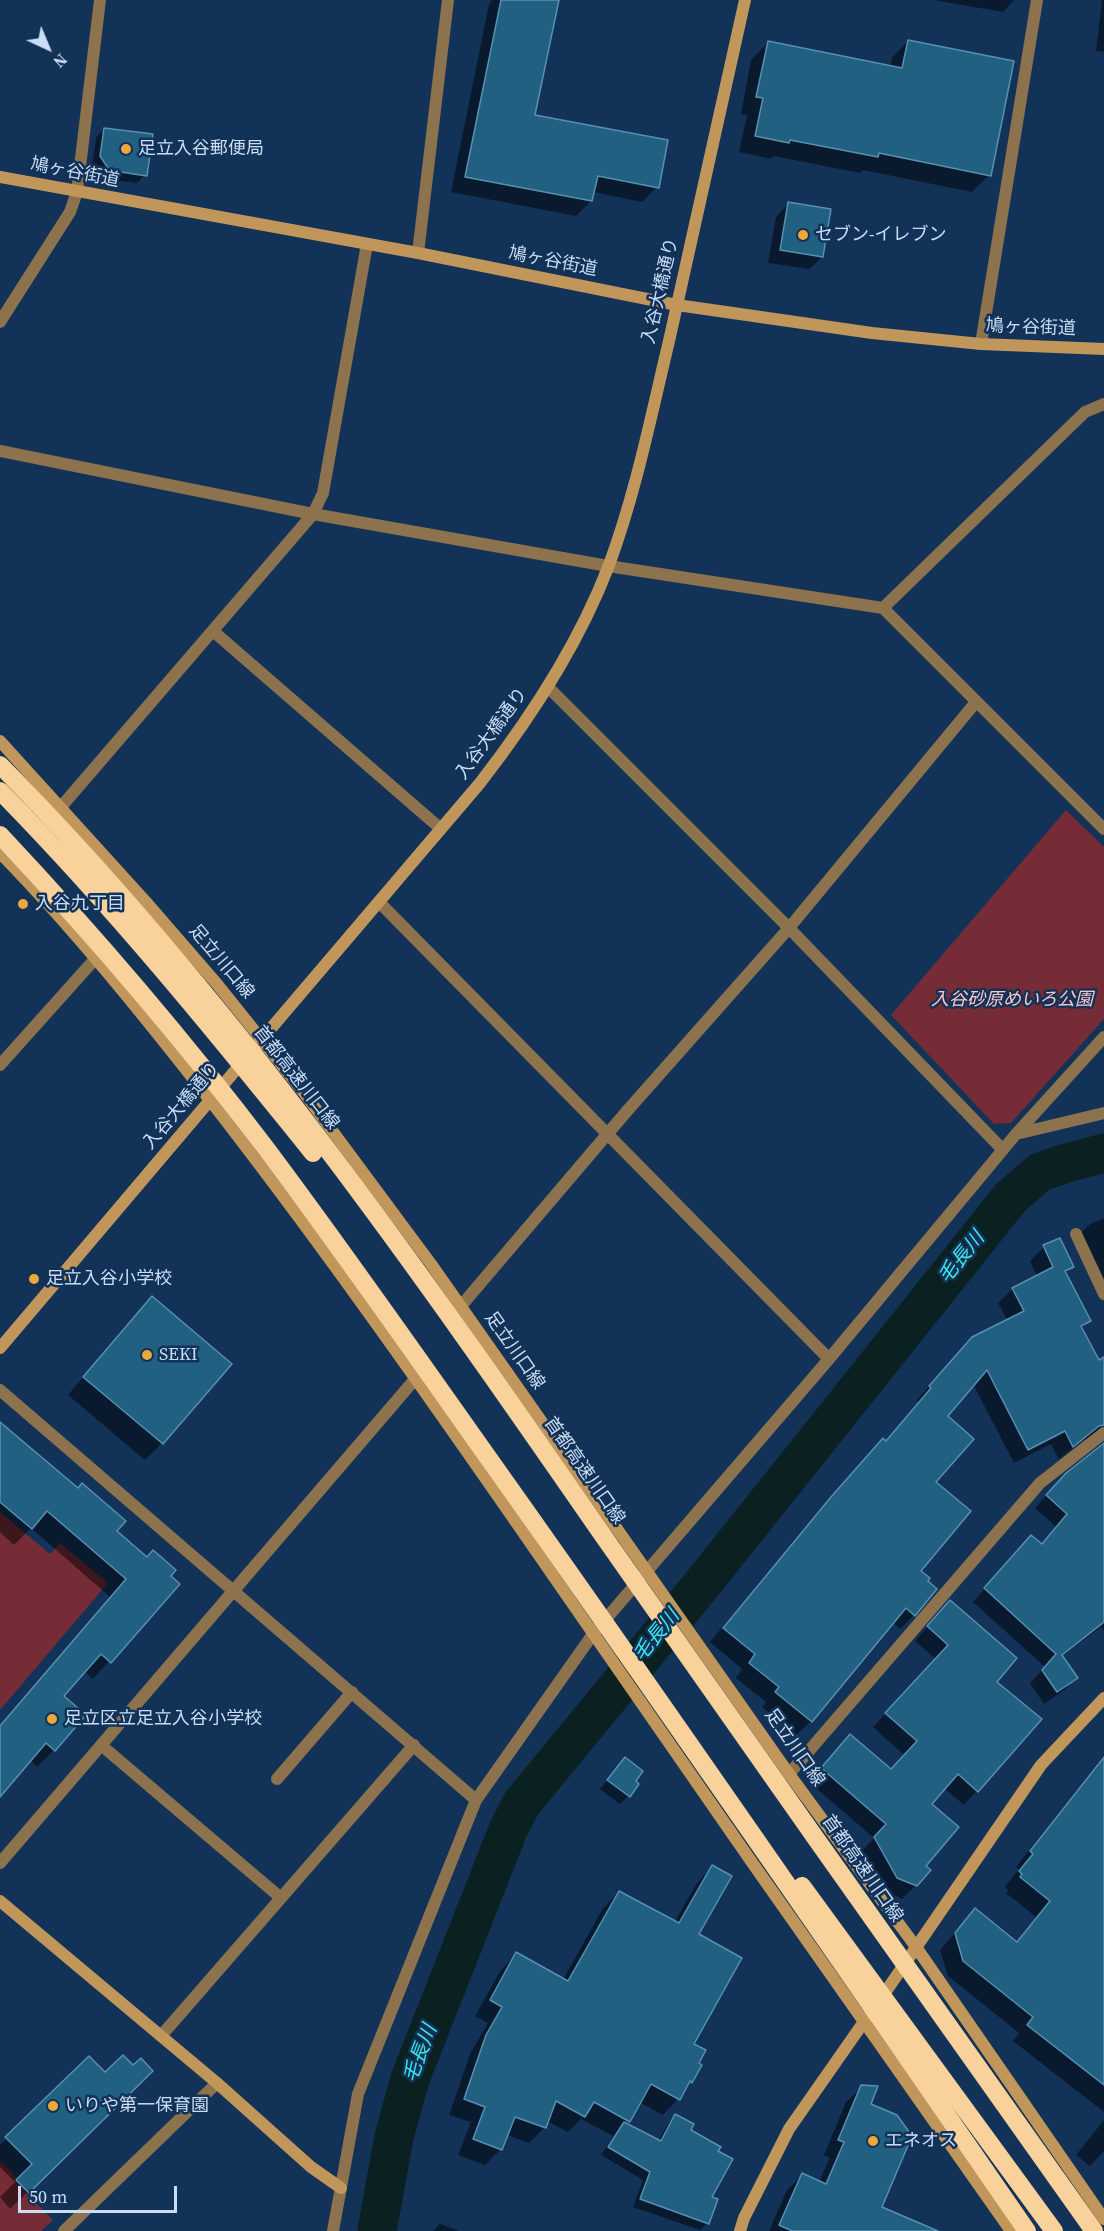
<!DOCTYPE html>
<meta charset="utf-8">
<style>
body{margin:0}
#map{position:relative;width:1104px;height:2231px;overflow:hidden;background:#123258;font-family:"Source Serif 4",serif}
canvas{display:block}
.north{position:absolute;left:18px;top:18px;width:60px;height:60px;-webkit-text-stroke:4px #123258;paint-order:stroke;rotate:136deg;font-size:16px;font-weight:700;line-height:24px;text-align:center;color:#caddf5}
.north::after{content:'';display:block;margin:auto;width:21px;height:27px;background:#caddf5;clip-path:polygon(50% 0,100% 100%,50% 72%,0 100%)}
.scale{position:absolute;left:18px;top:2186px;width:159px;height:27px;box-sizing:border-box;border:3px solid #caddf5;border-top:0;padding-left:8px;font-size:18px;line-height:21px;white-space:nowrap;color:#caddf5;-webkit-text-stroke:4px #123258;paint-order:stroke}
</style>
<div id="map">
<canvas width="1104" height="2231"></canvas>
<div class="north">N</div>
<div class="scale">50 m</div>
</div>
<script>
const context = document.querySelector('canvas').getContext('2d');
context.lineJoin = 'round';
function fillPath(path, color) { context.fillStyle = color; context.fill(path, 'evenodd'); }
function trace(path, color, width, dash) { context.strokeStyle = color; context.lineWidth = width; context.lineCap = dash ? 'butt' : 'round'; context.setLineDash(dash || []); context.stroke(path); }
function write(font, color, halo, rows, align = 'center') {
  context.font = font + ' "Source Serif 4","Noto Sans JP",serif'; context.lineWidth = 5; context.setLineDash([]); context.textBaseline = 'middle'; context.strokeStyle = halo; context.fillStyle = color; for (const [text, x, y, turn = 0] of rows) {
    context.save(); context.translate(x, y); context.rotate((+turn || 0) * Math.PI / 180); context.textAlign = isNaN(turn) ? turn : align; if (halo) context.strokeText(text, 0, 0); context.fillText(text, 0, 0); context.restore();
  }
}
fillPath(new Path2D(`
 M1066,810L1104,847V1019L1011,1123L994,1124L891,1015Z
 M0,1512L50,1554L60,1543L108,1583L0,1710Z
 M0,2161L16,2177L14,2180L53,2220L41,2231H0Z`), '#752c36');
fillPath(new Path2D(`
 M492,0H557L533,116L657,187L642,202L593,192L591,201L576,216L451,192L489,4Z
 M934,0H1014L1003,12Z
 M1102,0H1104V52L1096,51Z
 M908,41L989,175L972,192L863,170L860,173L774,156L771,159L739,152L747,115L741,114L751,60L768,43L890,67L892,58Z
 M104,129L145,175L137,183L105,179L100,176L92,165L96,138Z
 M788,204L822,257L809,269L768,263L776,217Z
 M1104,1218V1300L1087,1260L1074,1240L1090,1224Z
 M1044,1247L1072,1267L1065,1274L1089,1321L1081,1329L1098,1362L1104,1359V1425L1090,1439L1083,1440L1059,1459L1051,1444L1014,1463L973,1384L946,1416L919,1571L914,1615L900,1629L892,1622L811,1721L796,1735L762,1707L766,1702L736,1678L742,1669L710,1642L817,1513L869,1454L885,1442L919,1403L916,1401L958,1354L1008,1321L998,1303L1013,1289L1037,1276L1030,1261Z
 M152,1298L162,1443L145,1460L68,1395L135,1315Z
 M0,1424L115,1532L177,1584L93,1679L84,1671L62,1697L54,1750L37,1767L30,1760L0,1795V1725L110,1597L31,1528L14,1545L0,1532Z
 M1104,1443V1631L1101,1627L1062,1656L1076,1678L1064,1690L1044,1704L1030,1683L1045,1667L973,1602L1019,1549L1041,1545L1056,1527L1035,1508L1054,1487Z
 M937,1616L995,1682L1040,1719L964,1805L944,1788L929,1804L924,1866L916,1885L902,1899L884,1891L861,1852L874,1838L809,1782L837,1750L891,1771L904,1755L873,1727L936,1659L915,1641Z
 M1104,1755V2112L1013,2041L1019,2033L948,1976L940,1950L975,1910L1016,1943L1036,1917L1006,1893L1008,1890L1005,1887L1019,1869L1016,1867Z
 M625,1759L634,1781L628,1796L620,1804L600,1789Z
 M712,1867L697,1934L691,2082L683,2090L678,2099L663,2115L639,2102L625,2124L658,2142L668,2124L675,2116L689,2130L716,2151L708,2223L700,2230L633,2207L643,2180L601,2155L613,2136L581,2119L568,2132L547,2121L545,2127L529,2143L507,2135L501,2149L485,2165L458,2155L471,2122L449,2115L471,2052L488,2023L475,2016L501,1970L516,1954L563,1980L603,1908L619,1893L674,1923L697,1883Z
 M89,2058L105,2074L133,2067L151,2071L10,2209L0,2197L15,2182L0,2167V2145Z
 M862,2087L869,2105L880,2208L934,2231H769L787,2190L802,2175L819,2182L830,2158L824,2155L846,2102Z
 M1104,2120V2151L1090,2166L1076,2155Z
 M440,2224L459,2231H433Z`), '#0007');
trace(new Path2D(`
 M377,2231L394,2137L410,2079L508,1830L522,1803L703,1583L1011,1197L1040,1172L1063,1164L1104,1153`), '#0b2020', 39);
const building = new Path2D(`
 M501,0H559L535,115L668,140L659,188L598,176L592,201L465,177Z
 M908,40L1014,61L991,176L879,153L878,157L790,140L789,143L755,136L763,98L756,97L768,41L902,68Z
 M104,128L153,134L147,176L114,171L108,168L100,156Z
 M788,202L831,209L823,257L780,250Z
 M1060,1238L1074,1267L1065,1271L1091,1321L1081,1326L1099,1360L1104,1357V1425L1099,1426L1073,1447L1065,1431L1028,1450L987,1370L948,1416L974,1439L936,1482L971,1511L921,1571L930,1578L928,1581L937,1589L915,1616L906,1608L812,1722L775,1692L779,1687L749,1663L755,1654L723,1628L831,1497L883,1438L886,1441L931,1388L929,1386L972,1337L1024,1311L1012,1288L1053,1267L1043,1245Z
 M152,1296L232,1364L163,1444L83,1377Z
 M0,1422L78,1488L82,1483L126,1521L117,1531L147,1557L153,1550L176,1570L171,1576L180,1584L111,1663L101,1654L64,1696L86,1715L55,1751L46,1743L0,1797V1726L126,1579L47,1511L32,1529L0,1502Z
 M1104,1443V1622L1062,1655L1078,1678L1057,1692L1042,1670L1056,1654L984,1588L1031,1535L1042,1544L1067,1514L1046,1495L1066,1473Z
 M950,1600L1017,1658L997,1682L1042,1719L978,1792L958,1774L932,1804L959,1827L926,1866L931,1870L917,1886L897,1878L874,1837L886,1824L821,1768L850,1734L891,1769L917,1741L885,1713L948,1645L927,1626Z
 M625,1757L643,1771L636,1781L639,1784L630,1797L607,1780Z
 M1104,1757V2085L1027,2025L1033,2017L963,1961L955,1933L975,1908L1017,1942L1050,1901L1020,1877L1022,1874L1019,1871L1033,1854L1030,1851Z
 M712,1865L732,1876L699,1934L742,1958L694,2044L706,2050L699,2063L702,2065L692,2083L690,2081L680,2100L651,2084L630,2122L594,2102L585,2117L556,2101L546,2128L515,2117L502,2150L473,2139L485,2107L464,2099L486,2035L502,2007L490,2000L516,1952L568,1981L619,1891L679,1923Z
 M123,2055L133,2065L141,2058L153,2071L29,2193L16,2180L32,2164L5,2137L89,2056L105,2072Z
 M861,2085L878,2086L871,2104L897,2115L912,2136L882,2207L938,2231H792L779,2225L802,2173L826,2184L844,2142L838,2140Z
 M675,2114L694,2124L691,2130L721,2147L718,2151L733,2159L712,2197L718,2199L709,2224L640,2199L650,2172L608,2147L624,2122L661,2141Z`);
fillPath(building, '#216080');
trace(building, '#5790b1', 1.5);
trace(new Path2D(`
 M418,253L448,0
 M0,322L70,212L77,192L100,0
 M981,344L1037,0
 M0,451L313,514L608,566L883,608L1104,829
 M883,608L1085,412L1104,404
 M213,631L441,829
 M548,687L789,928L1003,1150
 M61,807L313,514L323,493L367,244
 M379,902L829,1359
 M0,1065L95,959
 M1016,1134L1104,1113
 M1076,1234L1104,1294
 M461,1306L627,1111L789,928L976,702
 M0,1390L476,1800
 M101,1745L281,1898
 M789,1774L1040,1483L1104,1433
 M277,1779L352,1692
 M0,1863L416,1378
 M161,2036L414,1745
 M64,2231L217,2083
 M333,2231L358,2094L476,1800L593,1634L829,1359L1016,1134L1104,1037`), '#8d724e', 12);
trace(new Path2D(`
 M0,177L418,253L677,305L872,333L981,344L1104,349
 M0,741L146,902L217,984L302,1090L431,1264L789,1774L916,1947L1104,2219
 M0,853C74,929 141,1012 206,1095C312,1231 411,1371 509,1512C675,1753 842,1992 1011,2231
 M256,1046L480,783C532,716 579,644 609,565C636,492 651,416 669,341C695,228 719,114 745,0
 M0,1348L245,1059
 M0,1901L217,2083L311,2167L341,2188
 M880,2000L1041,1765L1104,1698
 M740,2231L744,2218L789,2129L868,2016`), '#c0965a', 12);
trace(new Path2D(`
 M0,765C232,1000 424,1277 611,1547C771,1776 932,2003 1094,2231
 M0,791C112,905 213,1029 313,1153
 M0,835C93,934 182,1038 265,1147C349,1259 428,1373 509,1487C684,1734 855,1982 1027,2231
 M802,1886L1054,2231`), '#f8d19b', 18);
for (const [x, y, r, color] of [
 [126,149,6,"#eda83b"],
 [803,235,6,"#eda83b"],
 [23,904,6,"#eda83b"],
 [34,1279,6,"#eda83b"],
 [147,1355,6,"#eda83b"],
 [52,1719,6,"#eda83b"],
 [53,2106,6,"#eda83b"],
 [873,2141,6,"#eda83b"]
]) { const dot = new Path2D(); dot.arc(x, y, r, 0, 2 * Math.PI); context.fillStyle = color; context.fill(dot); trace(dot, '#123258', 2); }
write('18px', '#caddf5', '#123258', [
 ["足立入谷郵便局",138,149],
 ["セブン-イレブン",815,235],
 ["入谷九丁目",35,904],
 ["足立入谷小学校",46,1279],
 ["SEKI",159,1355],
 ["足立区立足立入谷小学校",64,1719],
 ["いりや第一保育園",65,2106],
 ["エネオス",885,2141]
], 'left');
write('18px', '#caddf5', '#123258', [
 ["鳩ヶ谷街道",75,173,11],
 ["鳩ヶ谷街道",553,262,11],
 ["入谷大橋通り",661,291,-77],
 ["鳩ヶ谷街道",1031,328,2],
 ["入谷大橋通り",492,734,-54],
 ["足立川口線",221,962,50],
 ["首都高速川口線",296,1078,52],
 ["入谷大橋通り",182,1106,-50],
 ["足立川口線",514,1351,55],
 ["首都高速川口線",584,1471,55],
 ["足立川口線",794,1748,55],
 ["首都高速川口線",862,1869,55]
]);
write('italic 18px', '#fdc3c6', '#123258', [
 ["入谷砂原めいろ公園",1012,1000]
]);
write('italic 20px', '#3ce7e7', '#123258', [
 ["毛長川",962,1258,-51],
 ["毛長川",657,1636,-51],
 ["毛長川",421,2054,-69]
]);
</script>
